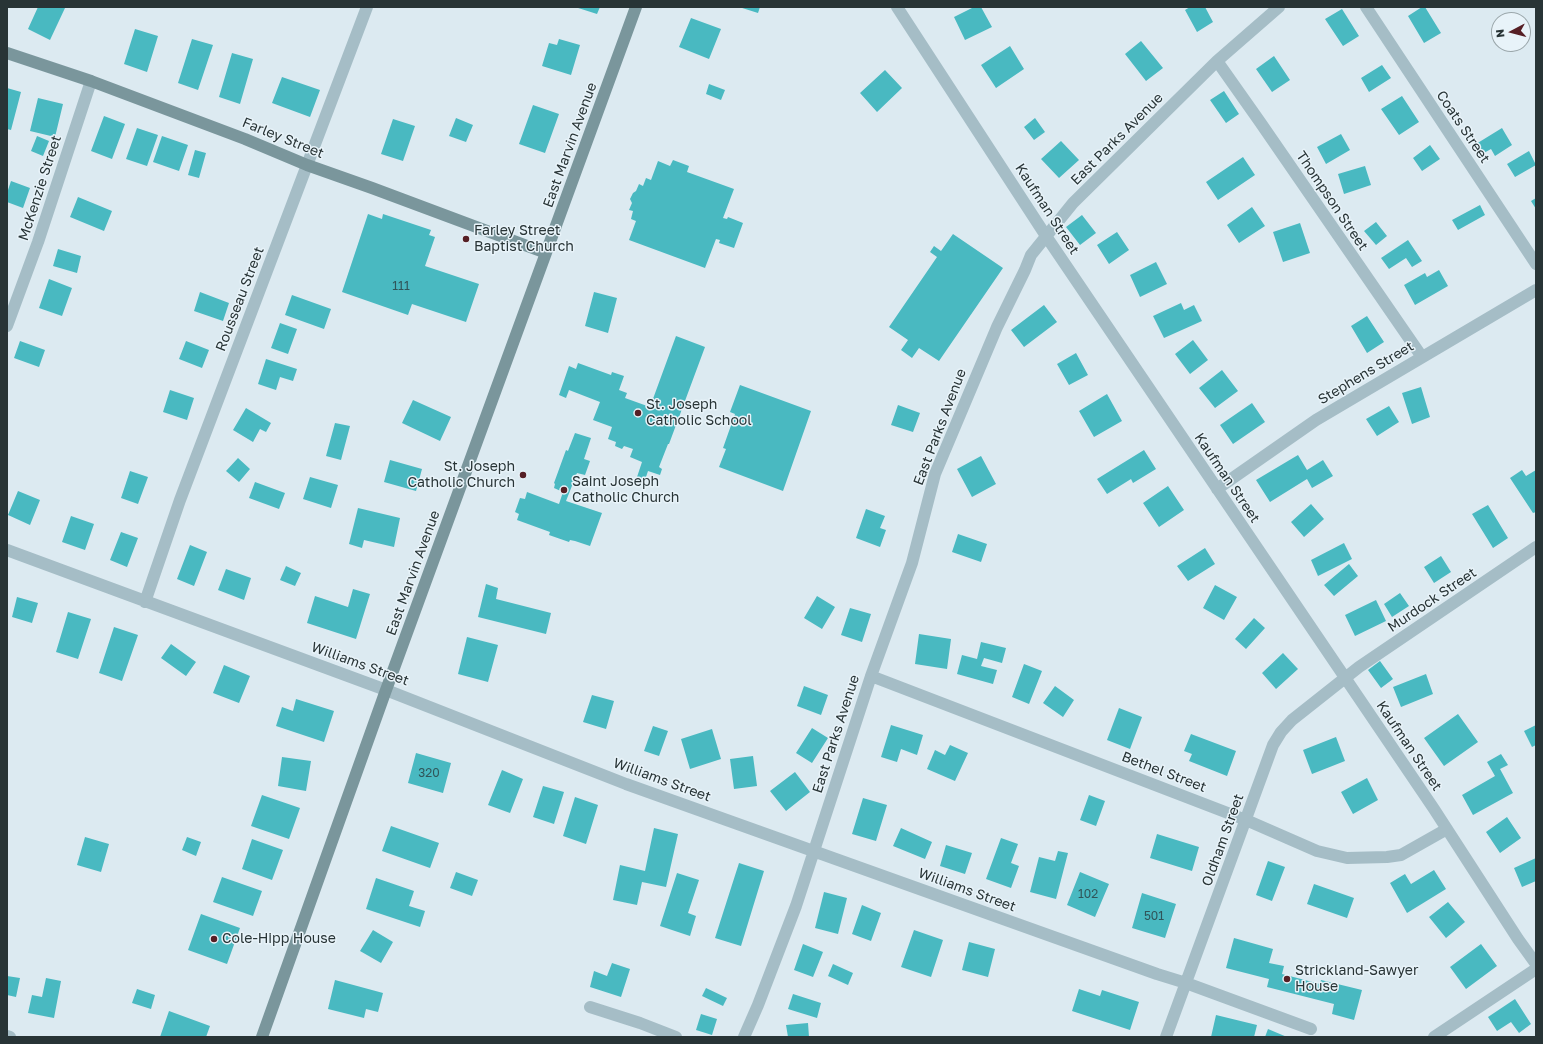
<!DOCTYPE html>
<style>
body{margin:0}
#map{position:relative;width:1543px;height:1044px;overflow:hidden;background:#dceaf1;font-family:"Golos Text",sans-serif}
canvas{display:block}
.frame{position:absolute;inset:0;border:8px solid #283436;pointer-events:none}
.north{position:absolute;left:1491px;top:12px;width:40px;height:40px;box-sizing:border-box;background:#e8f3f9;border:1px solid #9ba7ab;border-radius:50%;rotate:263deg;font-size:11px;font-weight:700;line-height:16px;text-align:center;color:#283436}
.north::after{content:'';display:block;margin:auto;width:14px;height:18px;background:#561f25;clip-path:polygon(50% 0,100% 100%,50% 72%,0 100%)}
</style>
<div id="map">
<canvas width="1543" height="1044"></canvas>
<div class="frame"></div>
<div class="north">N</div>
</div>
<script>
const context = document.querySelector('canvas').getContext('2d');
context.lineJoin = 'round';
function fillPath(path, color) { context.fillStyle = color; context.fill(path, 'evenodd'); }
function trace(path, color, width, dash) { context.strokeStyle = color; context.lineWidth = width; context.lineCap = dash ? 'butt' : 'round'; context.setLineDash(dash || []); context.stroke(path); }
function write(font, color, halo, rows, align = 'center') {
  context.font = font + ' "Golos Text",sans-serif'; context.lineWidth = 3; context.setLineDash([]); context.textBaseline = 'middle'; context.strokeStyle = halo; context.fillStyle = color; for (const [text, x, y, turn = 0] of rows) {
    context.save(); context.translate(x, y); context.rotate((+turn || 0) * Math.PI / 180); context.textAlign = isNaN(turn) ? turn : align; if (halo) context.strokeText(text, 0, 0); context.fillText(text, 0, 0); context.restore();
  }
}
fillPath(new Path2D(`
 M38,7H62L65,8L50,40L28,29Z
 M575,7H600L597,14Z
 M739,7H760L758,13Z
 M974,7H981L992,27L965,40L954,17Z
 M1190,7H1205L1213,22L1197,32L1185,10Z
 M1422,7H1425L1441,33L1424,43L1408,16Z
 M1342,9L1359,36L1343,46L1325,19Z
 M691,18L721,29L709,59L679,47Z
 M135,29L158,36L147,72L124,64Z
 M192,39L213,45L198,90L178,83Z
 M559,39L580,45L571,75L542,66L549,43L557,45Z
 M1141,41L1163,68L1146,81L1125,54Z
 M1010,46L1024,69L996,88L981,65Z
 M232,53L253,59L240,104L219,97Z
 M1274,56L1290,80L1272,92L1256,69Z
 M1382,65L1391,78L1369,92L1361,78Z
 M885,70L902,88L877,112L860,93Z
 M282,77L320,90L310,117L272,103Z
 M709,84L725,90L721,100L706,94Z
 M7,88L21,92L11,130L7,129Z
 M1224,91L1239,114L1226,123L1210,100Z
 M1402,96L1419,122L1399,135L1381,109Z
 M38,98L63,104L55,137L30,131Z
 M533,105L559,114L545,153L519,144Z
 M104,116L125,124L112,159L91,151Z
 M456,118L473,125L466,142L449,136Z
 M1035,118L1045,132L1034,140L1024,127Z
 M393,119L415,126L403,161L381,154Z
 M137,128L158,135L147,166L126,159Z
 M1502,128L1512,145L1495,156L1491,149L1482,154L1476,144Z
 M1341,134L1350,150L1326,164L1317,147Z
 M37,136L49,141L43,156L31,151Z
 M162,136L188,145L179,171L153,162Z
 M1061,141L1079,160L1059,178L1041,159Z
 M1430,145L1440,159L1422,171L1413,158Z
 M195,150L206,153L199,178L188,175Z
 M1529,151L1536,165L1515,177L1507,164Z
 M1243,157L1255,175L1218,200L1206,182Z
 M673,160L689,166L687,172L734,189L723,218L727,219L728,217L743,223L734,248L719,243L720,240L716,239L705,268L629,240L636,221L631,219L633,211L629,210L632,203L630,199L633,193L636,191L639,184L643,186L646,178L651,180L658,161L670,166Z
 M1365,166L1371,185L1344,194L1338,174Z
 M11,181L30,188L23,208L7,202V193Z
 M78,197L112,211L104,231L70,217Z
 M1536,198V209L1531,201Z
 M1480,205L1485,215L1458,230L1452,220Z
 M1252,207L1265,226L1239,243L1227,225Z
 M368,214L382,219L383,214L431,230L429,235L435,237L425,266L479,284L466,322L412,304L408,315L342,292Z
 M1082,215L1096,233L1080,245L1066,227Z
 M1376,222L1387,236L1376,245L1364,231Z
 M1300,223L1310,253L1283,262L1273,232Z
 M1117,232L1129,250L1109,264L1097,245Z
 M953,234L1003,268L939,361L919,348L912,358L901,350L908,340L889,327L937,257L930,252L934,246L941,251Z
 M1408,240L1422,261L1412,267L1406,258L1389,269L1381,258Z
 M58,249L81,256L77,273L53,266Z
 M1156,262L1167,284L1140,297L1130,275Z
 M1439,270L1448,286L1415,305L1404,285L1425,273L1427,277Z
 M49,279L72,288L62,316L39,308Z
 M200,292L229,303L223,321L194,311Z
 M594,292L617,298L608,333L585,326Z
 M292,295L331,309L324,329L285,315Z
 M1181,303L1184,310L1194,305L1202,321L1164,338L1153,316Z
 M1044,305L1057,322L1024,347L1011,330Z
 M1367,316L1384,342L1367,353L1351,326Z
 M280,323L297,329L288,354L271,348Z
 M676,336L705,347L669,444H668L659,467L662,469L660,475L648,471L644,483L636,480L642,462L630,457L633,449L624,446L622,449L615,446L616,442L608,439L612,427L593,420L600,402L569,390L566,398L559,395L569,366L576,369L578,363L611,375L612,372L624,376L619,390L627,393L625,398L650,407Z
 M1193,340L1208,360L1190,374L1175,354Z
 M20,341L45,350L39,367L14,358Z
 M186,341L209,350L202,368L179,359Z
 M1076,353L1088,375L1069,385L1057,364Z
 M266,359L297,369L293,381L280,377L276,390L258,384Z
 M1222,370L1238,391L1215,408L1199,388Z
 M740,385L811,411L783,491L719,467L726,449L723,448L735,414L730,412Z
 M1421,387L1430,417L1412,424L1402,393Z
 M170,390L194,398L187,420L163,412Z
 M1107,394L1122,421L1094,437L1079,411Z
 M413,400L451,417L440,441L402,423Z
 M1252,403L1265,422L1233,444L1220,425Z
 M898,405L920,413L913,432L891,425Z
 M1389,406L1399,422L1377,436L1366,419Z
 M246,408L271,423L266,432L260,429L253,442L233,430Z
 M335,423L350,426L341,460L326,456Z
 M575,433L591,438L584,459L590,461L585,475L577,473L566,501L602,513L590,546L575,541L570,540L569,542L549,535L550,532L517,520L519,514L515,512L520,498L525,499L527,492L559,504L563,492L554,488L555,484L554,483L566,450L568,451Z
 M1144,450L1156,469L1133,483L1131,479L1107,494L1097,479Z
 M1298,455L1307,470L1323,460L1333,476L1312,488L1307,479L1270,502L1256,480Z
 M981,456L996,484L972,497L957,469Z
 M238,458L250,469L239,482L226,471Z
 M390,460L422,469L416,491L384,482Z
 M1522,470L1526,476L1536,470V512L1533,513L1510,478Z
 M130,471L148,477L138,504L121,498Z
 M310,477L338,485L331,508L303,499Z
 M255,482L285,493L279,509L249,498Z
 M1168,486L1184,510L1159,527L1143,503Z
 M18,491L40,500L30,525L8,515Z
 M1311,504L1324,519L1304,537L1291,522Z
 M1488,505L1508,538L1493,548L1472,514Z
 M358,508L400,518L394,547L364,540L362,548L349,544Z
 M866,509L885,516L880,528L886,530L880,547L856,538Z
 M71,516L94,524L85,550L62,542Z
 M121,532L138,538L127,567L110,560Z
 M958,534L987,544L981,562L952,552Z
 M1344,543L1352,559L1318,576L1311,560Z
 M190,545L207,552L194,586L177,579Z
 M1205,548L1215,564L1188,581L1177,566Z
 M1441,556L1451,572L1434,583L1424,567Z
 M1349,564L1358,576L1334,596L1324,585Z
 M286,566L301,573L295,586L280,580Z
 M226,569L251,578L244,600L218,590Z
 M486,584L498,588L496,599L551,613L546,634L478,617Z
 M1215,585L1237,597L1224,620L1203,608Z
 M353,589L370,594L356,639L307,623L315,596L348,607Z
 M1400,593L1409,606L1392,617L1384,604Z
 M817,596L835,607L822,629L804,618Z
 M17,597L38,603L32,623L12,617Z
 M1376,600L1386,621L1355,636L1345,615Z
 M850,608L871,614L862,642L841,635Z
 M68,612L91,619L78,659L56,652Z
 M1254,618L1265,628L1246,649L1235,639Z
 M114,627L138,635L122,681L99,673Z
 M919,634L951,639L947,669L915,664Z
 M467,637L498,645L488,682L458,674Z
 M981,642L1006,648L1002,663L984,658L981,666L997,670L993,684L957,674L962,655L977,659Z
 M171,644L196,662L186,676L161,658Z
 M1283,653L1298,669L1276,689L1262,673Z
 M1380,661L1393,679L1381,688L1368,670Z
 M1024,664L1042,671L1029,704L1012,697Z
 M224,665L250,676L239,703L213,693Z
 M1426,674L1433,694L1401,707L1393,687Z
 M804,686L828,695L821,715L797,706Z
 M1055,686L1074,700L1063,717L1043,703Z
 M592,695L614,701L606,729L583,722Z
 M296,699L334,711L324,742L276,726L282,707L293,711Z
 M1119,708L1142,717L1130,749L1107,740Z
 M1458,714L1478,742L1444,766L1424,738Z
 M891,725L923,735L917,755L901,749L897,762L881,757Z
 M1536,725V745L1532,747L1524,731Z
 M653,726L668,731L659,756L644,751Z
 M812,728L828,738L812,763L796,753Z
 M712,729L721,759L690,769L681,739Z
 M1191,734L1236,751L1227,776L1189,761L1192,754L1184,751Z
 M1336,737L1345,761L1312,774L1303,750Z
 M950,745L968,753L955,781L927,769L935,750L945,755Z
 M416,753L451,763L443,793L408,783Z
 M1501,754L1508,765L1500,769L1513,793L1473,815L1462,795L1495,776L1487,762Z
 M753,756L757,786L734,789L730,759Z
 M282,757L311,761L306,791L278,786Z
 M502,770L523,779L510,813L488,805Z
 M795,772L810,792L786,811L770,791Z
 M1367,778L1378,800L1353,814L1341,792Z
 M543,786L564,792L554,824L533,817Z
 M262,795L300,808L289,839L251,826Z
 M1089,795L1105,801L1096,826L1080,820Z
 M575,797L598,805L586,844L563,836Z
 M863,798L887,805L876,841L852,834Z
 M1507,817L1521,838L1500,853L1486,832Z
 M391,826L439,843L430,868L382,851Z
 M654,828L678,834L666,887L642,882L637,905L613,900L620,865L645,871Z
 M901,828L932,842L925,859L893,846Z
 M1157,834L1199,847L1192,871L1150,858Z
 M85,837L109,844L101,872L77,865Z
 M187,837L201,842L196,856L182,850Z
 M1001,838L1018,844L1011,863L1019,866L1011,888L986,879Z
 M252,839L283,850L272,880L242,869Z
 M946,845L972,853L965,874L940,866Z
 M1058,851L1068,853L1056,899L1030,892L1039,857L1055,861Z
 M1536,858V881L1522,887L1514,868Z
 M1268,861L1285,867L1272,901L1256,895Z
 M739,863L764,871L741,946L715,938Z
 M1434,870L1446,889L1407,913L1390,883L1405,874L1411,884Z
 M456,872L478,880L472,896L450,888Z
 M1080,872L1109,884L1095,917L1067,905Z
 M677,873L699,880L688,913L696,916L690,936L660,926Z
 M222,877L262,891L253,916L213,902Z
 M376,878L414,891L409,906L425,911L420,927L366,909Z
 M1314,884L1354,898L1347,918L1307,904Z
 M824,892L847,898L838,934L815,928Z
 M1142,893L1176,904L1165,938L1132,928Z
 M1448,902L1465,922L1446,938L1429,917Z
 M862,905L881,913L871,941L852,934Z
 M201,914L240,928L227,964L188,950Z
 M373,930L393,942L381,963L360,951Z
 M914,930L943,940L931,977L901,967Z
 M1234,938L1273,949L1269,963L1284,966L1282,974L1320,984L1321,980L1362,990L1354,1020L1332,1014L1334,1004L1267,987L1269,979L1226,968Z
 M969,942L995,949L988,977L962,970Z
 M803,944L823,952L813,977L794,970Z
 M1481,944L1497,966L1466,989L1450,967Z
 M612,963L630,969L621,997L590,987L594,971L607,976Z
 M833,964L853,973L848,985L828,976Z
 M7,976L20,978L16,997L7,995Z
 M46,978L61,981L54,1018L28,1013L32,995L42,997Z
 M335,980L383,993L378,1012L366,1009L364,1018L328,1009Z
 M706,988L727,998L723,1006L702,996Z
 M137,989L155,995L151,1009L132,1003Z
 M1079,989L1100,996L1102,990L1139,1002L1130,1030L1072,1011Z
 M793,994L821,1003L817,1018L788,1009Z
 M1515,999L1531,1024L1519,1033L1511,1022L1497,1031L1488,1017Z
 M169,1011L210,1026L206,1037H160Z
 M701,1014L717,1019L712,1035L696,1030Z
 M1216,1015L1257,1025L1254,1037H1211Z
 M808,1023L809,1037H788L786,1025Z
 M1268,1029L1287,1037H1265Z`), '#49b9c1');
trace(new Path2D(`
 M897,7L1046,236L1434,809L1518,939L1536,964
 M1366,7L1536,264
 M1217,61L1260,122L1422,357
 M7,326L38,242L91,81
 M1217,489L1316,420L1536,290
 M7,550L386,690L626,784L1157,974L1186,983L1311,1029
 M145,602L180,500L367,7
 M871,676L1246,820L1317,851L1347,858L1387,857L1401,855L1447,829
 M590,1007L640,1023L676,1037
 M7,1036L10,1037
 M744,1037L758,1005L796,906L871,676L912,563L935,474L997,327L1025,270L1031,255L1073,203L1217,61L1279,7
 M1166,1037L1273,745L1281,732L1292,720L1359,667L1536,547
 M1434,1037L1536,969`), '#a5bdc6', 12);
trace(new Path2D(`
 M7,53L91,81L245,139L307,165L372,188L546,253
 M262,1037L386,690L636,7`), '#7a969c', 12);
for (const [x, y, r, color] of [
 [466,239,4,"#561f25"],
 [638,413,4,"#561f25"],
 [523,475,4,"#561f25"],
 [564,490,4,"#561f25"],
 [214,939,4,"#561f25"],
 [1287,979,4,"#561f25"]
]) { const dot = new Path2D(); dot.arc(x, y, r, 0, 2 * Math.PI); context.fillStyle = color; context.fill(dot); trace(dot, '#e8f3f9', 1.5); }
write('12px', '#305559', null, [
 ["111",401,286],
 ["320",429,773],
 ["102",1088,894],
 ["501",1154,916]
]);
write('14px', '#283436', '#e8f3f9', [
 ["Coats Street",1463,127,56],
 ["Farley Street",283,138,22],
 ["East Parks Avenue",1117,139,-45],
 ["East Marvin Avenue",570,145,-70],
 ["McKenzie Street",40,188,-72],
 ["Thompson Street",1332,201,56],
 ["Kaufman Street",1047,209,57],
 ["Rousseau Street",240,299,-69],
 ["Stephens Street",1366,373,-31],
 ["East Parks Avenue",940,427,-69],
 ["Kaufman Street",1227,478,56],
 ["East Marvin Avenue",413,573,-70],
 ["Murdock Street",1432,600,-34],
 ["Williams Street",360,664,20],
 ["East Parks Avenue",836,734,-72],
 ["Kaufman Street",1409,746,56],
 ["Bethel Street",1164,772,21],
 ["Williams Street",662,780,20],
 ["Oldham Street",1223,840,-70],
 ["Williams Street",967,890,20]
]);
write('14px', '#283436', '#e8f3f9', [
 ["Farley Street",474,231],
 ["Baptist Church",474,247],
 ["St. Joseph",646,405],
 ["Catholic School",646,421],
 ["St. Joseph",515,467,"right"],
 ["Catholic Church",515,483,"right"],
 ["Saint Joseph",572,482],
 ["Catholic Church",572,498],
 ["Cole-Hipp House",222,939],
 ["Strickland-Sawyer",1295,971],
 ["House",1295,987]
], 'left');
</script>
